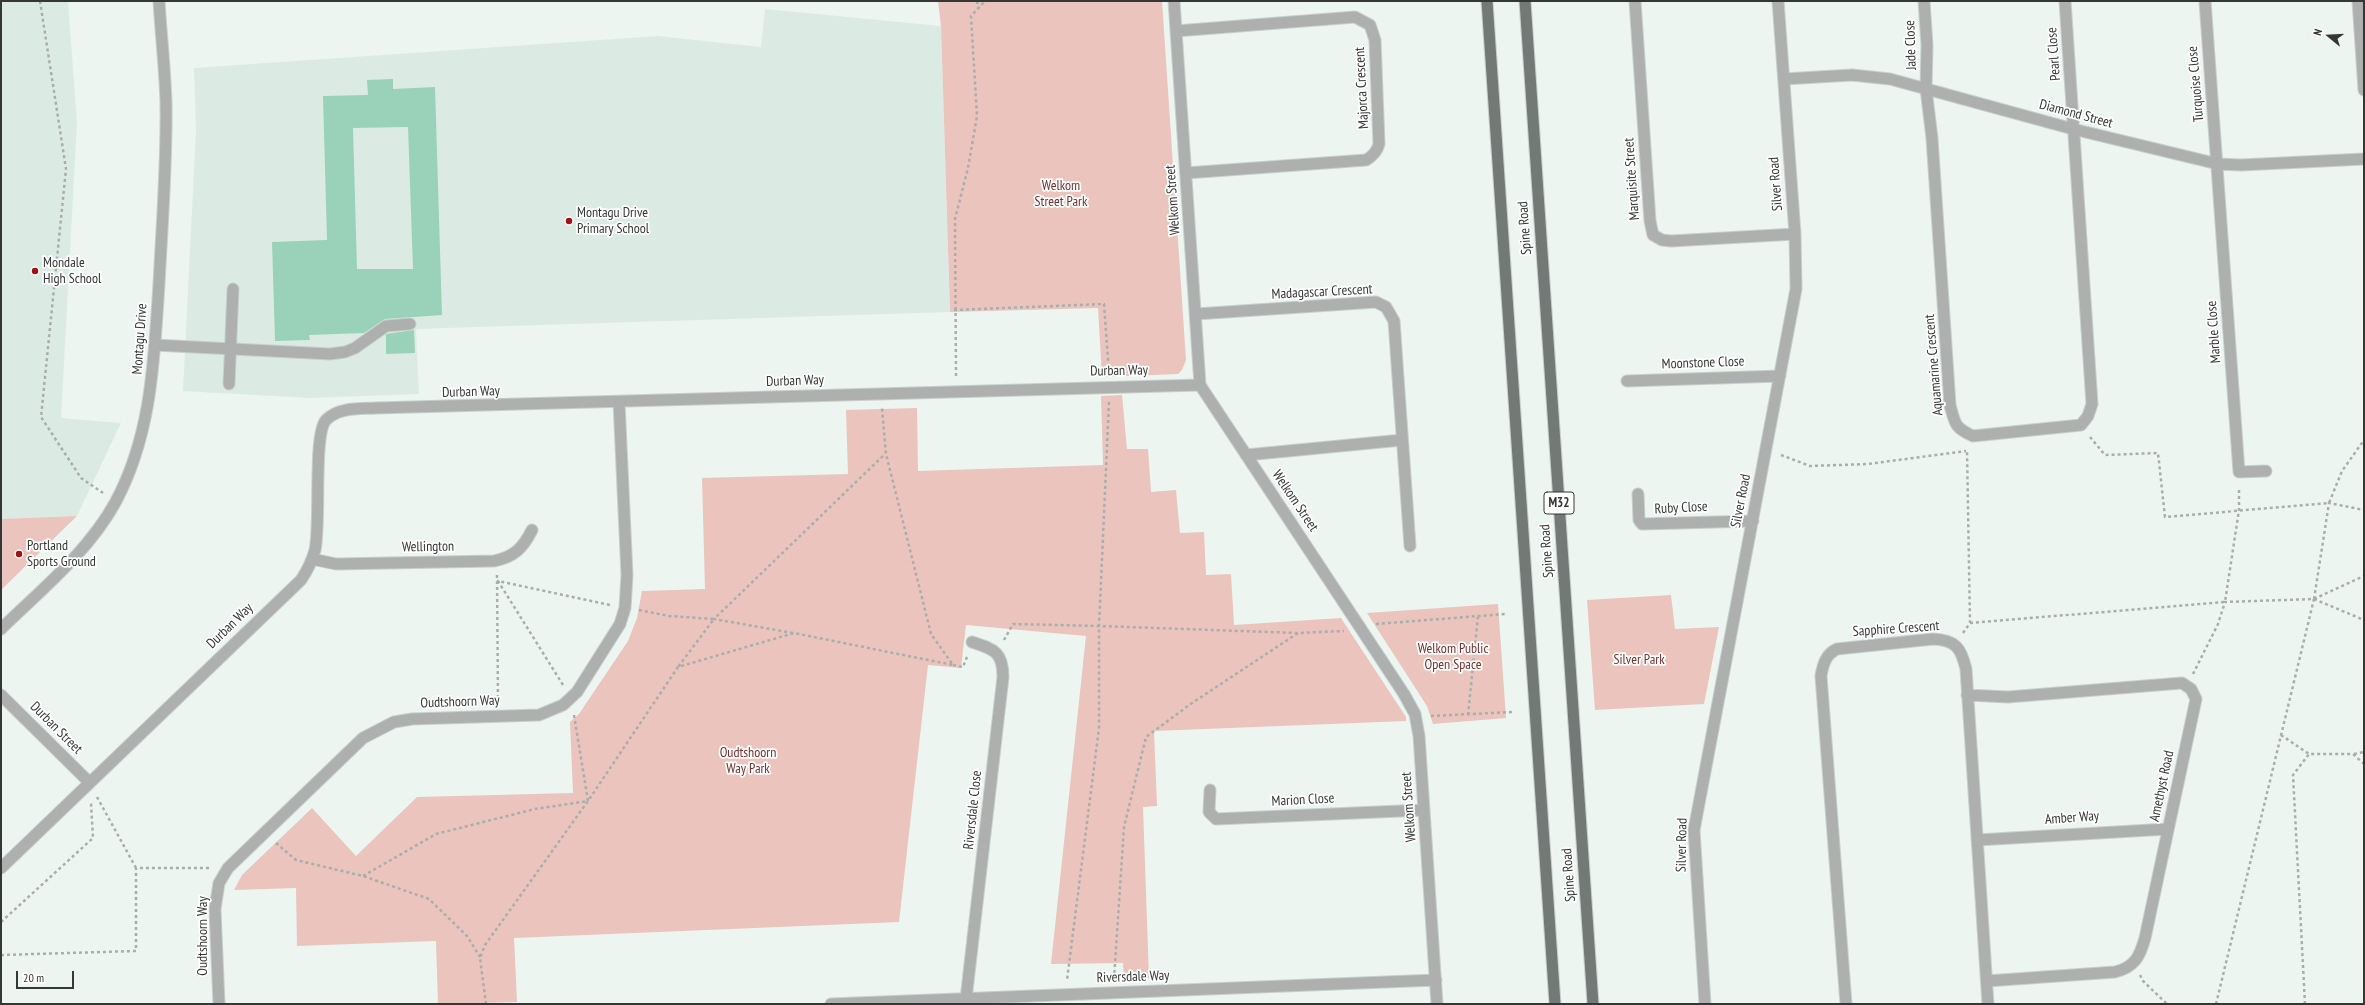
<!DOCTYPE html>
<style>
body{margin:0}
#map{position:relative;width:2365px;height:1005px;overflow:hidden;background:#edf5f1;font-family:"PT Sans Narrow",sans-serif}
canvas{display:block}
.frame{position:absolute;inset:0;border:2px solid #353736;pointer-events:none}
.north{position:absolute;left:2309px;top:16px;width:40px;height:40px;-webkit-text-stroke:3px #fff;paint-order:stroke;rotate:288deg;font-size:11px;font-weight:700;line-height:16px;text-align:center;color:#353736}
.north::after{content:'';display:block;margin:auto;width:14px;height:18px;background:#353736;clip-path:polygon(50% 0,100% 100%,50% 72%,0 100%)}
.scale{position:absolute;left:16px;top:971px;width:58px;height:18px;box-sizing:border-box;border:2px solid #353736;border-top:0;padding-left:5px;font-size:12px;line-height:14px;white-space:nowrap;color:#353736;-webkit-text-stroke:3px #fff;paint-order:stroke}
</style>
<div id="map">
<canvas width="2365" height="1005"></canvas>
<div class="frame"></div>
<div class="north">N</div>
<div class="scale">20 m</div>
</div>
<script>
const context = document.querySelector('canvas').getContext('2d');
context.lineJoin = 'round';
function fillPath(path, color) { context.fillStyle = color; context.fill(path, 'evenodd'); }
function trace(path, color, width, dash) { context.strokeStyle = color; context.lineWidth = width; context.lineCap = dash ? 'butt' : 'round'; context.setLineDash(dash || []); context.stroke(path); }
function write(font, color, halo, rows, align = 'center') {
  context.font = font + ' "PT Sans Narrow",sans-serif'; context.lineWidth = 3.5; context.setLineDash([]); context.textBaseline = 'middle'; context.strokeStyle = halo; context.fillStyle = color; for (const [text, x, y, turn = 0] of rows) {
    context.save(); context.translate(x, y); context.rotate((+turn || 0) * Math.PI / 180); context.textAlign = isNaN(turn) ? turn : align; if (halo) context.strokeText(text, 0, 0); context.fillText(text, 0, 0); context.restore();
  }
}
fillPath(new Path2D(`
 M1,1H68L77,123L61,418L121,423L77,516L1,519Z
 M765,9L941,26L950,312L416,329L419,394L309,398L183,391L196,130L194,68L658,36L761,47Z`), '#dbebe3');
fillPath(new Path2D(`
 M938,1H1162L1186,360L1182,370L1178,374L1102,377L1098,308L950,312L941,26Z
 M1122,395L1127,449H1148L1151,492L1176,490L1180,533L1204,532L1206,575L1231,574L1234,625L1341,618L1406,717V721L1154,731L1157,806L1143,807L1149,978L1124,979L1123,963L1051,964L1086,636L966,625L961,668L928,665L899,922L514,938L517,1002L438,1004L436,941L297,946L296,888L234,890L242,875L312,808L356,856L417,797L573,793L570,722L579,714L628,641L637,618L642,591L705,589L702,478L848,474L846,410L917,408L918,471L1103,465L1101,396Z
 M77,516L1,590V519Z
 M1671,595L1675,629L1719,627L1704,704L1595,710L1587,600Z
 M1498,604L1506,718L1433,724L1427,706L1367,613Z`), '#ebc4be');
fillPath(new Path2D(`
 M393,79V89L435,87L442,315L385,319L364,333L309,335L310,340L275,341L272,242L327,240L323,96L368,95L367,80ZM408,127L413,269H357L353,128Z
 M414,330L415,353L386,354V334Z`), '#99d2b9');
const service = new Path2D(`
 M155,345L330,354L345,352L355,348L386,326L410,324
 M229,384L233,289`);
const minor = new Path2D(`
 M1174,1L1200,385L1404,694L1415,714L1419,736L1437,1004
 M1635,1L1650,221L1653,235L1662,240L1671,241L1795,234
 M1924,1L1927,45L1926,89L1932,138L1950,405C1955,424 1955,428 1973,436L2081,425L2088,416L2092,404L2065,1
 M2205,1L2239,472L2266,471
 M1176,31L1355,17L1370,25L1375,40L1379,144C1377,152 1373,156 1366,160L1186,173
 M1784,79L1852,75L1890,79L2073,129L2218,164L2241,165L2364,159
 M1196,314L1376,302L1386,307L1394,321L1410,546
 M1627,381L1780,376
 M1246,455L1402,440
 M1638,494L1639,520L1642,524L1753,521
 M312,559L336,564L494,561C514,557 523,548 532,530
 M1,629C41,590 88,552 115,503C152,435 154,359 159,284C162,224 167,163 166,103C165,69 161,35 159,1
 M1,695L89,782
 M1967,695L2008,697L2182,683L2191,689L2196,699L2145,938C2140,956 2135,967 2115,972L1987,981
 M1210,790L1209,812L1216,819L1424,810
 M1977,840L2168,829
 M1,868L301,580C307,571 312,561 315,550C321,524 313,434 326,420C338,407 360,409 376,408L1200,385
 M966,999L1003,677C1003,651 993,649 972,642
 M219,1004L215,909L219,883L228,868L363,738L394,722L412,719L539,715L563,705L577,692L620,624L625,608L627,575L619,402
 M831,1004L1436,980
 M1705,1004L1694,830L1796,289L1795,234L1778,1
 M1846,1004L1821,676C1823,664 1826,654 1837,649L1933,639C1956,640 1961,648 1966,669L1988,1004`);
const tertiary = new Path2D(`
 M2358,1L2364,90`);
const primary = new Path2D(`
 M1487,1L1555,1004
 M1525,1L1593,1004`);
trace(service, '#c8cfcc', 13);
trace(minor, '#c8cfcc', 13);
trace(tertiary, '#c8cfcc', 13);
trace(primary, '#c8cfcc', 13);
trace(new Path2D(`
 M40,1L66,169L41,417L81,478L103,493
 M977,1L978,6
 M954,310L1104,304L1109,373
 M956,376L955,219L968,168L977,116L971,16L985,1
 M1109,402L1099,626L1298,633
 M2090,437L2105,455L2158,453L2165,517L2329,503L2342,471L2364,440
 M1781,455L1810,466L1868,464L1966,451
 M497,575L498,702
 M2314,599L2364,576
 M2314,599L2364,620
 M639,610L669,616L714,619L678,667
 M1970,623L2225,602L2239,510V487
 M1376,624L1505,614
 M793,633L714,619L885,454
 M1963,633L1970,623L1967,450
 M1004,640L1013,624L1099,626V728L1067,980
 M953,665L963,667L967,657
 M2193,674L2218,624L2225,602L2314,599L2329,503L2364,510
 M563,685L498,581L610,605
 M1468,715L1478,616
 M1431,716L1512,712
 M2281,735L2309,754H2353L2364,764
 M2354,754L2364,752
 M97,797L136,868
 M276,843L296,860L363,876L429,899L467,936L480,957
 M363,876L436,834L535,809L588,801L574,715
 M1,922L93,838L91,803
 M1,955L136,951V868H211
 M2140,975L2143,981L2167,1004
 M1114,979L1124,827L1146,737L1192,703L1298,633L1344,631
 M486,1004L480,958L485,945L588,801L678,667L794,633L953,665L931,634L886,454L882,408
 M2216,1004L2314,599
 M2305,1004L2293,775L2309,754`), '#a9aeab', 2.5, [3, 3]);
trace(service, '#adb0af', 11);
trace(minor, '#adb0af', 11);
trace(tertiary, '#adb0af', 11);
trace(primary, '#737976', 11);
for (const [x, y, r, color] of [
 [569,221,4,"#a61013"],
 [35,271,4,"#a61013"],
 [19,554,4,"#a61013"]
]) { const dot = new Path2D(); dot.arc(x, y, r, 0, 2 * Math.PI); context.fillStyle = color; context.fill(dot); trace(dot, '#fff', 1.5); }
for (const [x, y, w] of [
 [1559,503,30]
]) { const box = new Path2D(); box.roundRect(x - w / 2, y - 11, w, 22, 3); context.fillStyle = '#fff'; context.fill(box); trace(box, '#353736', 1); }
write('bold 13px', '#353736', null, [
 ["M32",1559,503]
]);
write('14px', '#353736', '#fff', [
 ["Jade Close",1911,45,-92],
 ["Pearl Close",2054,54,-94],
 ["Turquoise Close",2196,84,-95],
 ["Majorca Crescent",1362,88,-93],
 ["Diamond Street",2076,114,15],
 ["Marquisite Street",1632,179,-94],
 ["Silver Road",1776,184,-94],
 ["Welkom Street",1173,200,-94],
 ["Spine Road",1525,228,-94],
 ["Madagascar Crescent",1322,292,-3],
 ["Marble Close",2214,332,-94],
 ["Montagu Drive",140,339,-86],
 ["Moonstone Close",1703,363,-2],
 ["Aquamarine Crescent",1934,365,-95],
 ["Durban Way",1119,371,-1],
 ["Durban Way",795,381,-2],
 ["Durban Way",471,392,-2],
 ["Welkom Street",1295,501,56],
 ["Silver Road",1741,501,-79],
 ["Ruby Close",1681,508,-3],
 ["Wellington",428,547,-1],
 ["Spine Road",1547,551,-94],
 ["Durban Way",230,626,-44],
 ["Sapphire Crescent",1896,629,-4],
 ["Oudtshoorn Way",460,702,-2],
 ["Durban Street",56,728,45],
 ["Amethyst Road",2162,786,-78],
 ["Marion Close",1303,800,-3],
 ["Welkom Street",1409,807,-94],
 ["Riversdale Close",973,810,-84],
 ["Amber Way",2072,818,-4],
 ["Silver Road",1682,845,-89],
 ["Spine Road",1569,875,-94],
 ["Oudtshoorn Way",203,936,-90],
 ["Riversdale Way",1133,977,-2]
]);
write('14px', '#76302a', '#fff', [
 ["Welkom",1061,186],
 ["Street Park",1061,202],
 ["Welkom Public",1453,649],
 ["Open Space",1453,665],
 ["Silver Park",1639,660],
 ["Oudtshoorn",748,753],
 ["Way Park",748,769]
]);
write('14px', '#353736', '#fff', [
 ["Montagu Drive",577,213],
 ["Primary School",577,229],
 ["Mondale",43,263],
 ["High School",43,279],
 ["Portland",27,546],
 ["Sports Ground",27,562]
], 'left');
</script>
